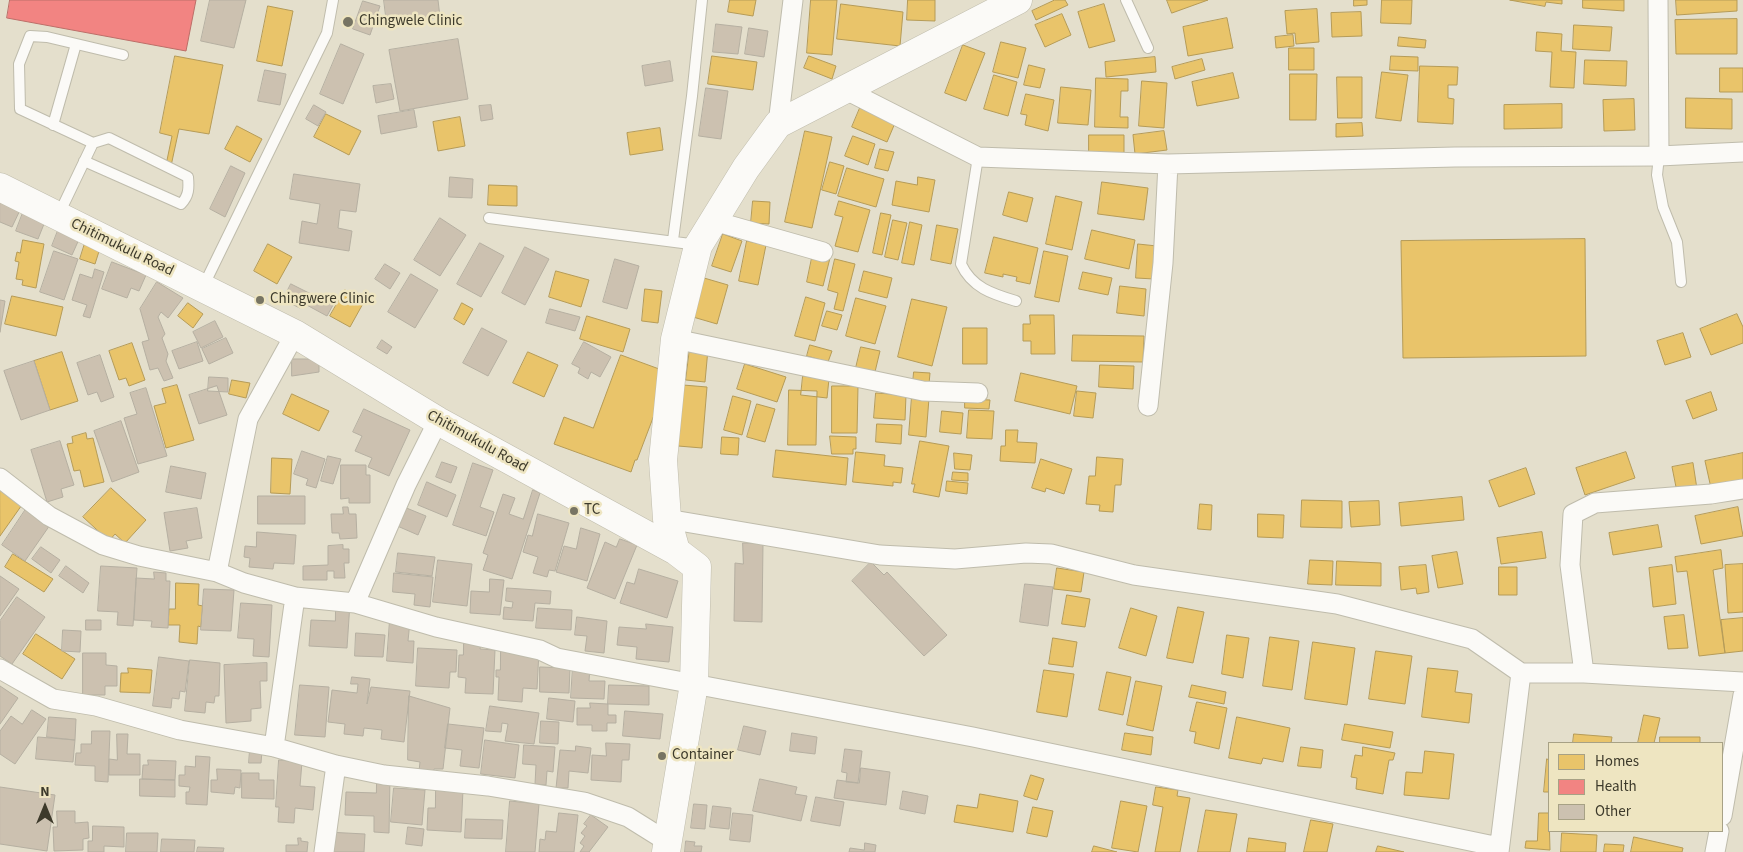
<!DOCTYPE html>
<style>
body{margin:0}
#map{position:relative;width:1743px;height:852px;overflow:hidden;background:#e4dfcc;font-family:"Source Sans 3",sans-serif}
canvas{display:block}
.legend{position:absolute;left:1548px;top:742px;width:175px;height:90px;box-sizing:border-box;background:#eee5c1;border:1px solid #a7a185;margin:0;padding:6px 9px;list-style:none;font-size:15px;color:#3d3a2b}
.legend li{display:flex;align-items:center;gap:10px;height:25px}
.legend b{width:25px;border:1px solid #a7a185}
.north{position:absolute;left:20px;top:782px;width:50px;height:50px;-webkit-text-stroke:4px #eee5c1;paint-order:stroke;rotate:0deg;font-size:14px;font-weight:700;line-height:20px;text-align:center;color:#3d3a2b}
.north::after{content:'';display:block;margin:auto;width:18px;height:22px;background:#3d3a2b;clip-path:polygon(50% 0,100% 100%,50% 72%,0 100%)}
</style>
<div id="map">
<canvas width="1743" height="852"></canvas>
<ul class="legend">
<li><b style="height:14px;background:#e9c46a"></b>Homes</li>
<li><b style="height:14px;background:#f28482"></b>Health</li>
<li><b style="height:14px;background:#ccc1b0"></b>Other</li>
</ul>
<div class="north">N</div>
</div>
<script>
const context = document.querySelector('canvas').getContext('2d');
context.lineJoin = 'round';
function fillPath(path, color) { context.fillStyle = color; context.fill(path, 'evenodd'); }
function trace(path, color, width, dash) { context.strokeStyle = color; context.lineWidth = width; context.lineCap = dash ? 'butt' : 'round'; context.setLineDash(dash || []); context.stroke(path); }
function write(font, color, halo, rows, align = 'center') {
  context.font = font + ' "Source Sans 3",sans-serif'; context.lineWidth = 5; context.setLineDash([]); context.textBaseline = 'middle'; context.strokeStyle = halo; context.fillStyle = color; for (const [text, x, y, turn = 0] of rows) {
    context.save(); context.translate(x, y); context.rotate((+turn || 0) * Math.PI / 180); context.textAlign = isNaN(turn) ? turn : align; if (halo) context.strokeText(text, 0, 0); context.fillText(text, 0, 0); context.restore();
  }
}
const homes = new Path2D(`
 M730,0H756L753,16L728,12Z
 M811,0H837L832,55L807,53Z
 M908,0H935V21L907,20Z
 M1055,0H1065L1068,5L1036,20L1032,11Z
 M1167,0H1208L1172,13Z
 M1354,0H1367V5L1354,6Z
 M1382,0H1412L1411,24L1381,23Z
 M1510,0H1562V4L1546,2L1545,6Z
 M1583,0H1624V11L1583,8Z
 M1676,0H1737V11L1677,15Z
 M841,4L903,12L900,46L837,39Z
 M1104,4L1115,41L1089,48L1078,12Z
 M268,6L293,11L282,66L257,61Z
 M1317,9L1319,42L1296,44L1295,33L1287,34L1285,11Z
 M1361,12L1362,36L1332,37L1331,13Z
 M1062,14L1071,35L1045,47L1035,25Z
 M1227,18L1233,48L1188,56L1183,27Z
 M1737,19V54H1676L1675,20Z
 M1574,25L1612,27L1610,51L1573,49Z
 M1537,32L1562,34L1561,51L1576,52L1574,88L1550,87L1552,52L1536,51Z
 M1293,35L1294,46L1276,48L1275,37Z
 M1399,37L1426,40L1425,48L1398,46Z
 M1001,42L1026,48L1018,78L993,72Z
 M963,45L985,53L966,101L945,93Z
 M1289,48H1314V70H1289Z
 M175,56L223,65L209,134L179,129L171,166L166,165L172,136L160,133Z
 M712,56L757,62L753,90L708,84Z
 M809,56L836,66L832,79L804,68Z
 M1391,56L1418,57V71L1390,70Z
 M1155,57L1156,72L1106,77L1105,62Z
 M1202,59L1205,70L1175,79L1172,67Z
 M1585,60L1627,61L1626,86L1584,84Z
 M1029,65L1045,69L1040,88L1024,85Z
 M1420,66L1458,67L1457,85H1448V98L1454,99L1453,124L1418,122Z
 M1720,68H1743V92H1720Z
 M1382,72L1408,75L1401,121L1376,118Z
 M1233,73L1239,98L1197,106L1192,82Z
 M1290,74H1317L1316,120H1290Z
 M994,75L1017,82L1008,116L984,109Z
 M1337,77H1362V118H1338Z
 M1096,78L1128,79V91H1121L1120,117H1128V128L1095,127Z
 M1142,81L1167,83L1164,128L1139,126Z
 M1061,87L1091,90L1088,125L1058,123Z
 M1026,94L1054,100L1048,131L1025,125L1027,115L1021,114Z
 M1686,98L1732,99V129L1686,128Z
 M1634,99L1635,130L1604,131L1603,100Z
 M1562,104V128L1504,129V105Z
 M860,108L895,123L887,142L852,127Z
 M326,114L361,131L349,155L314,137Z
 M460,117L465,146L438,151L433,122Z
 M1362,123L1363,136L1336,137V124Z
 M237,126L262,139L250,162L225,149Z
 M660,128L663,150L630,155L627,133Z
 M805,131L832,137L812,228L785,222Z
 M1164,131L1167,150L1135,154L1133,135Z
 M1089,135H1124V153H1089Z
 M853,136L875,144L868,165L845,156Z
 M880,149L894,152L888,171L875,168Z
 M830,162L844,166L836,194L822,190Z
 M847,168L884,179L876,207L838,196Z
 M918,177L935,180L929,212L892,205L896,181L917,185Z
 M1102,182L1148,188L1144,220L1098,214Z
 M489,185L517,186V206L488,205Z
 M1009,192L1033,198L1027,222L1003,215Z
 M1056,196L1082,202L1072,250L1046,244Z
 M753,201L770,202L769,224L751,223Z
 M839,201L870,210L858,252L835,246L843,217L835,215Z
 M881,213L891,215L882,255L873,253Z
 M893,220L907,223L898,260L885,257Z
 M910,222L922,225L914,265L902,263Z
 M937,225L958,229L951,264L931,260Z
 M1092,230L1135,240L1129,269L1085,259Z
 M723,234L742,241L731,272L712,266Z
 M994,237L1038,248L1030,284L1016,281L1017,277L1003,274V277L985,273Z
 M1585,239L1586,356L1403,358L1401,241Z
 M23,240L44,244L36,288L22,285L23,280L16,279L19,262L15,261L17,252L20,253Z
 M86,240L101,245L95,264L80,259Z
 M747,241L766,245L758,285L739,281Z
 M268,244L292,257L277,284L254,271Z
 M1138,244L1157,246L1154,279L1136,278Z
 M1044,251L1068,256L1059,302L1035,297Z
 M813,253L830,258L823,286L807,282Z
 M835,259L855,264L843,311L834,309L838,293L828,290Z
 M556,271L589,280L581,307L549,297Z
 M864,271L892,278L887,298L859,291Z
 M1083,272L1112,278L1108,295L1079,289Z
 M704,278L728,285L717,324L693,317Z
 M1120,286L1146,289L1144,316L1117,313Z
 M645,289L662,291L658,323L642,321Z
 M345,290L365,300L350,327L330,316Z
 M12,296L63,307L56,336L5,324Z
 M806,297L825,303L815,341L795,336Z
 M856,298L886,306L875,344L846,336Z
 M912,299L947,307L932,366L898,357Z
 M188,303L203,314L193,328L178,316Z
 M462,303L473,309L464,325L454,319Z
 M827,311L842,315L837,330L822,326Z
 M1737,314L1743,327V343L1711,355L1700,329Z
 M1030,315H1054L1055,354H1031V341H1023V324H1030Z
 M587,316L630,329L623,352L580,339Z
 M963,328H987V364H963Z
 M1683,333L1691,357L1665,365L1657,341Z
 M1073,335L1144,336L1143,362L1072,361Z
 M132,343L145,380L129,386L126,378L119,380L109,351Z
 M810,345L832,351L828,362L807,356Z
 M861,347L880,351L874,376L855,372Z
 M690,348L708,349L705,382L686,380Z
 M62,352L78,401L50,410L34,361Z
 M528,352L558,365L544,397L513,383Z
 M621,355L670,373L637,460H635L631,472L554,444L564,417L593,428Z
 M745,364L786,377L777,402L737,389Z
 M1100,365L1134,366L1133,389L1099,387Z
 M914,372L930,373L929,384L913,383Z
 M1021,373L1077,386L1070,414L1015,401Z
 M803,376L829,379L827,398L801,395Z
 M232,380L250,383L246,398L229,394Z
 M177,385L194,440L166,448L154,406L166,403L162,389Z
 M683,385L707,387L702,448L678,446Z
 M832,386H858L857,433H832Z
 M789,390L817,391L816,445H788Z
 M1077,391L1096,393L1093,418L1074,416Z
 M1711,392L1717,410L1693,419L1686,401Z
 M876,393L906,395L905,420L874,418Z
 M292,394L329,411L319,431L283,414Z
 M733,396L751,401L742,435L724,430Z
 M912,396L929,398L926,437L909,435Z
 M965,399L990,400L989,409L965,408Z
 M757,404L775,409L765,442L747,437Z
 M969,410L994,411L992,439L967,438Z
 M942,411L963,413L961,434L940,432Z
 M877,424L902,425L901,444L876,442Z
 M1006,430H1018L1017,442L1037,443L1035,463L1000,461L1001,446H1005Z
 M86,433L87,439L93,438L104,482L84,487L80,470L74,471L67,444L73,443L72,437Z
 M830,436L856,437V449H853V454H832Z
 M722,437L739,438L738,455L721,454Z
 M920,441L949,446L939,497L913,492L915,484H912Z
 M776,450L848,458L846,485L773,477Z
 M856,452L885,455L884,466L903,468L901,483L893,482V486L853,482Z
 M1626,452L1635,478L1585,495L1576,468Z
 M954,453L972,455L970,470L955,469Z
 M1743,453V481L1711,488L1705,461Z
 M1097,457L1123,459L1121,485H1115L1113,512L1099,511L1100,505L1086,504L1089,476H1095Z
 M272,458L292,459L290,494L271,493Z
 M1041,459L1072,469L1064,494L1046,488L1045,492L1032,488Z
 M1693,463L1697,489L1677,492L1672,467Z
 M1526,468L1535,494L1499,507L1489,481Z
 M953,472L968,473V481L952,480Z
 M947,481L968,483L967,494L946,491Z
 M111,488L146,520L125,543L115,534L109,541L83,517Z
 M0,490L24,502L0,536Z
 M1462,497L1464,520L1401,526L1399,503Z
 M1302,500L1342,501V528L1301,527Z
 M1379,501L1380,525L1351,527L1349,502Z
 M1200,504L1212,505L1211,530L1198,529Z
 M1738,507L1743,536L1701,544L1695,516Z
 M1258,514L1284,515L1283,538L1258,537Z
 M1658,525L1662,547L1613,555L1609,533Z
 M1542,532L1546,558L1501,564L1497,538Z
 M1721,550L1723,568L1713,570L1725,653L1699,656L1687,571L1677,572L1675,557Z
 M1457,552L1463,584L1438,588L1432,556Z
 M13,554L53,579L44,592L5,567Z
 M1310,560L1333,561L1332,585L1308,584Z
 M1337,561L1381,563V586L1336,585Z
 M1743,564V612L1728,613L1725,565Z
 M1426,565L1429,592L1417,594L1416,588L1401,590L1399,567Z
 M1672,565L1676,604L1653,607L1649,568Z
 M1499,567H1517V595H1499Z
 M1057,568L1084,572L1081,592L1054,589Z
 M176,583L199,584L198,605L203,606L201,627L198,626L197,644L179,642L180,625H168L169,609H175Z
 M1067,595L1090,599L1085,627L1062,624Z
 M1178,607L1204,612L1193,663L1167,658Z
 M1131,608L1157,616L1146,656L1119,648Z
 M1684,615L1688,648L1668,649L1664,617Z
 M1743,618V651L1725,653L1721,620Z
 M36,634L75,659L62,679L23,654Z
 M1227,635L1249,638L1243,678L1222,674Z
 M1270,637L1299,641L1292,690L1263,686Z
 M1053,638L1077,642L1073,667L1049,664Z
 M1313,642L1355,648L1347,705L1305,699Z
 M1376,651L1412,656L1405,704L1369,699Z
 M128,668L152,670L150,693L120,692L121,673H128Z
 M1428,668L1458,671L1455,692L1472,694L1469,723L1422,717Z
 M1044,670L1074,674L1067,717L1037,712Z
 M1107,672L1131,677L1123,715L1099,710Z
 M1136,681L1162,686L1153,731L1127,725Z
 M1192,685L1226,692L1224,704L1189,697Z
 M1197,702L1227,708L1219,749L1194,743L1196,732L1190,731Z
 M1644,715L1660,718L1654,743H1638Z
 M1237,717L1290,728L1283,762L1263,758L1261,764L1229,758Z
 M1345,724L1393,732L1390,748L1342,740Z
 M1125,733L1153,737L1151,755L1122,750Z
 M1574,734L1612,737L1611,743H1573Z
 M1660,737H1700V743H1660Z
 M1301,747L1323,750L1321,768L1298,766Z
 M1363,747L1395,753L1393,760H1389L1383,794L1356,789L1357,778L1351,777L1355,755L1362,756Z
 M1425,751L1454,754L1449,799L1404,795L1406,772L1422,773Z
 M1547,759L1549,760V792H1544Z
 M1031,775L1044,779L1037,800L1024,796Z
 M1156,787L1178,790L1177,796L1190,798L1180,852H1155L1163,807L1153,805Z
 M980,794L1018,801L1013,832L954,822L957,805L977,808Z
 M1121,801L1147,806L1138,852L1112,848Z
 M1033,807L1053,811L1047,837L1027,833Z
 M1206,810L1237,814L1230,852H1198Z
 M1539,813H1549L1550,850L1525,848L1526,841H1537Z
 M1311,820L1333,824L1327,852H1304Z
 M1562,833L1597,835L1596,852H1561Z
 M1634,837L1683,848L1682,852H1631Z
 M1249,838L1286,843L1285,852H1247Z
 M1605,844L1624,845L1623,852H1604Z
 M1094,846L1117,852H1092Z
 M1378,846L1404,852H1376Z`);
fillPath(homes, '#e9c46a');
trace(homes, '#b59b57', 1);
const health = new Path2D(`
 M10,0H196L186,51L7,18Z`);
fillPath(health, '#f28482');
trace(health, '#bc6e68', 1);
const building = new Path2D(`
 M210,0H246L234,48L201,41Z
 M384,0H438L440,17L387,24Z
 M363,1L380,6L370,35L353,29Z
 M716,24L742,27L738,54L713,52Z
 M749,28L768,31L764,57L745,54Z
 M458,39L468,99L400,111L389,50Z
 M341,44L364,54L343,104L320,94Z
 M670,61L673,81L645,86L642,66Z
 M265,70L286,74L280,105L258,101Z
 M391,84L394,99L376,103L373,86Z
 M706,88L728,91L721,139L699,136Z
 M314,105L326,112L318,126L306,119Z
 M491,105L493,119L481,121L479,106Z
 M414,110L417,127L381,134L378,116Z
 M231,166L245,173L225,217L210,209Z
 M294,174L360,184L356,212L340,210L338,228L352,231L349,251L299,243L302,221L317,224L320,204L290,199Z
 M450,177L473,179L472,198L449,197Z
 M0,199L21,208L12,227L0,222Z
 M24,210L46,219L38,239L16,231Z
 M440,218L466,235L440,276L414,260Z
 M59,228L80,237L72,255L52,246Z
 M480,243L504,256L481,297L457,284Z
 M525,247L549,259L525,305L502,293Z
 M54,251L78,259L64,300L40,292Z
 M615,259L639,266L627,309L603,302Z
 M112,262L146,275L139,291L131,288L127,298L102,289Z
 M385,264L400,273L390,289L375,279Z
 M95,269L104,272L90,318L83,316L87,305L72,300L80,274L92,278Z
 M411,274L438,290L415,328L388,312Z
 M157,282L183,298L168,318L161,312L158,317L165,334L162,338L168,354L166,361L173,378L164,381L158,368L150,370L142,342L149,340L140,309Z
 M291,284L333,305L327,316L303,303L300,308L283,300Z
 M0,300L5,301L0,332Z
 M550,309L580,317L575,331L546,323Z
 M215,321L223,337L201,348L193,332Z
 M482,328L507,341L488,376L463,363Z
 M226,338L233,353L209,364L202,349Z
 M382,340L392,347L387,354L377,348Z
 M197,342L203,361L179,369L172,351Z
 M584,342L611,357L600,377L591,372L588,379L578,373L580,368L572,364Z
 M100,355L114,397L101,402L97,392L88,395L77,363Z
 M292,359H319V372L292,376Z
 M34,361L50,410L21,420L4,371Z
 M209,377L228,378V392L208,391Z
 M217,386L227,415L199,424L189,395Z
 M146,388L167,456L138,464L124,418L137,414L130,393Z
 M364,409L410,430L389,476L368,467L372,458L355,451L362,436L353,432Z
 M121,421L139,472L112,482L94,431Z
 M60,441L74,485L61,489L63,497L47,502L31,450Z
 M302,451L325,459L316,488L306,485L308,479L294,474Z
 M328,456L341,459L333,484L321,481Z
 M442,462L457,467L451,483L436,477Z
 M473,463L493,470L480,507L494,512L486,536L453,525Z
 M341,465H366V475H370V503H349V498L341,499Z
 M171,466L206,473L201,499L166,492Z
 M427,482L456,495L447,517L418,505Z
 M533,490L540,493L512,579L483,570L488,555L483,553L503,494L515,498L509,514L523,519Z
 M258,496H305V524H258Z
 M343,507H348L349,514H356L357,538L340,539L339,533H332L331,514H343Z
 M404,507L426,516L418,535L395,525Z
 M197,508L202,538L186,541L188,548L170,551L164,513Z
 M26,509L50,525L25,561L2,545Z
 M538,514L569,523L555,571L549,570L547,577L533,573L538,557L523,552L528,535L532,536Z
 M581,528L600,534L587,581L556,572L564,546L576,549Z
 M257,532L296,535L294,564L274,563L273,569L249,567L250,558L244,557L245,546L256,547Z
 M620,539L637,545L615,599L587,588L605,542L616,547Z
 M743,543H763L762,622L734,621L735,563L743,564Z
 M343,545V549H349V563H344L345,578H334V571H327V580H303V566L328,565V546Z
 M41,547L60,560L51,573L32,559Z
 M398,553L435,557L432,576L396,572Z
 M438,560L472,564L467,606L433,602Z
 M871,562L884,575L887,572L947,635L924,656L852,581Z
 M66,566L89,583L83,593L59,576Z
 M101,566L137,568L133,626L117,625L118,612L98,611Z
 M639,569L678,581L667,618L620,603L627,582L634,584Z
 M154,572L166,573V581H170L168,628L151,627L152,621L134,620L136,578L154,579Z
 M394,573L433,577L430,607L414,605L415,594L393,592Z
 M0,576L19,589L0,616Z
 M490,579L504,580L500,615L470,613L471,591L489,592Z
 M1025,584L1053,587L1048,626L1020,622Z
 M507,588L551,591L550,604L535,603L533,621L503,619L504,607L512,608L513,602L506,601Z
 M204,589L234,590L231,631L201,630Z
 M17,597L45,617L12,664L0,656V621Z
 M241,603L272,605L269,657L253,656L254,639L238,638Z
 M336,603H350L347,648L309,646L311,620L335,621Z
 M538,608L572,610L571,630L536,628Z
 M577,617L607,621L604,653L585,651L587,636L575,635Z
 M86,620H101V630H86Z
 M390,620L410,621L408,641H414L413,663L387,661Z
 M646,624L673,627L669,662L636,659L637,647L617,645L619,627L646,629Z
 M63,630L81,631L80,652L62,651Z
 M356,633L385,635L383,657L355,656Z
 M464,643L481,644L480,649L495,650L493,694L465,693L466,678L458,677L459,655H463Z
 M418,648L457,650L456,672H450L449,688L416,686Z
 M501,649L539,651L537,689L523,688L522,702L498,700L499,677H496V670H500Z
 M83,653H106V665L117,666V686H105V695H83Z
 M159,657L189,661L185,692L180,691L179,699L172,698L171,708L153,706Z
 M190,660L220,663L219,696H215L214,703L206,702L205,713L185,711Z
 M267,663V681H260L261,708L251,709V721L226,723L224,665Z
 M573,666L590,667L589,681H605L604,699L571,698Z
 M540,667L570,668L569,693L540,692Z
 M352,677L370,679L367,704L371,687L410,691L404,742L381,739L382,730L364,728L363,736L344,734L345,724L328,722L332,690L357,693L358,684H351Z
 M300,685L329,687L325,737L295,735Z
 M609,685L649,686V705L608,704Z
 M0,686L18,698L0,724Z
 M409,696L450,708L443,769H434L433,773L419,771L420,762L408,760Z
 M549,698L575,701L573,722L547,719Z
 M590,703L608,704V715H616V723H607V731H592V725H577V708H590Z
 M490,706L539,713L534,744L505,741L508,724L502,723L501,732L486,731Z
 M32,710L46,719L15,764L0,754V731L11,716L22,724Z
 M625,711L663,714L660,739L623,736Z
 M49,717L76,719L75,740L47,737Z
 M541,721L559,722L558,744L540,743Z
 M448,724L484,728L479,768L460,766L462,750L445,748Z
 M744,726L766,731L760,755L738,750Z
 M92,731H110L108,782L95,781V766L75,765L76,753H81V744H91Z
 M792,733L817,737L815,754L790,751Z
 M117,734H128L127,754H140V775H109V759L117,760Z
 M38,737L75,740L73,762L36,759Z
 M485,740L519,745L515,778L481,774Z
 M606,743L630,744L629,760H622L621,782L591,780L592,755L606,756Z
 M524,745L555,747L553,772L547,771L546,785L535,784L536,765L523,764Z
 M576,746L591,748L588,773L569,771L568,788H556L560,750L575,751Z
 M845,749L862,751L858,783L846,782L847,773L842,772Z
 M250,750L262,751L261,763H249Z
 M196,756L210,757L207,805L186,804V792H189L190,787L179,786V775H185V766L195,767Z
 M148,760L176,761L175,780L142,779L143,765H148Z
 M279,760L302,762L300,786L315,787L313,810L295,808L294,823L278,822L279,807H276Z
 M861,768L890,772L886,805L834,798L837,780L859,783Z
 M217,769L241,770L240,788L235,787L234,794L211,792V780H217Z
 M242,773H259V780H274V799L242,798Z
 M377,778H390L389,833L374,832V816L345,815L346,792L376,793Z
 M140,779L175,780V797L140,796Z
 M760,779L797,787L795,794L807,796L801,821L753,811Z
 M0,787L55,795L47,851L0,844Z
 M394,788L425,790L422,825L391,822Z
 M436,789L463,790L461,832L427,830L428,808H435Z
 M903,791L928,796L925,814L900,809Z
 M816,797L844,802L840,826L811,821Z
 M510,801L539,804L535,852H506Z
 M694,804L707,805L705,829L691,828Z
 M713,806L731,808L729,829L710,827Z
 M57,811H75V823L88,822L89,838L83,839V850L54,851L53,827H57Z
 M559,813L578,815L574,852H539L540,839L545,840L546,831L556,832Z
 M733,813L753,815L750,842L730,840Z
 M591,815L608,827L589,852H580L584,846L580,843L585,836L581,833L587,826L584,824Z
 M466,819L503,820L502,839L465,838Z
 M93,826L124,827V847L104,846V852H88V841H92Z
 M408,827L424,829L422,846L406,844Z
 M327,832L365,834L364,852H326Z
 M127,833H158L157,852H126Z
 M298,838H301V841L308,842L307,852H286V845H298Z
 M162,839L195,840L194,852H161Z
 M686,841L695,842L694,846H702L701,852H685Z
 M865,843L876,845L875,852H849L850,848L864,850Z
 M198,847L224,848L223,852H197Z`);
fillPath(building, '#ccc1b0');
trace(building, '#b5afa1', 1);
const lane = new Path2D(`
 M1126,0L1148,48
 M53,125L76,44
 M93,143L20,109L19,64L30,36L47,37L123,55
 M1659,156L1657,175L1663,207L1677,242L1681,282
 M978,157L961,264C972,288 993,294 1016,301
 M59,214L93,143L109,138L188,177C189,188 189,196 181,204L84,161
 M489,218L698,245
 M673,240L692,96L702,0
 M203,287L327,33L333,0`);
const street = new Path2D(`
 M1658,0L1659,156
 M846,90L978,157L1168,164L1455,157L1659,156L1743,152
 M778,124L793,0
 M714,221L823,252
 M675,339L923,391L978,393
 M1148,406L1163,263L1168,164
 M0,478L49,516L103,545L139,556L217,572L244,583L295,597L355,603L436,627L540,650L557,658L973,737L1499,847
 M667,519L880,555L955,559L1026,553L1051,554L1134,575L1337,604L1472,639L1521,673H1584L1743,682
 M217,572L248,419L295,334
 M355,603L406,485L438,421
 M0,669L53,699L96,706L180,730L274,747L336,765L384,775L488,786L584,802L628,817L668,842
 M1584,673L1570,565L1573,514L1595,503L1711,494L1743,489
 M274,747L295,597
 M1722,816L1743,695
 M324,852L336,765
 M1499,852L1521,673
 M1715,852L1719,831`);
const secondary = new Path2D(`
 M0,187L295,334L438,421L676,551L697,567L694,684L666,852
 M676,551L667,519L663,460L675,339L698,246L746,168L778,124L1018,0`);
trace(lane, '#bfbcac', 12);
trace(street, '#bfbcac', 21);
trace(secondary, '#bfbcac', 29);
trace(lane, '#fbfaf7', 10);
trace(street, '#fbfaf7', 19);
trace(secondary, '#fbfaf7', 28);
for (const [x, y, r, color] of [
 [348,22,6,"#777463"],
 [260,300,5,"#777463"],
 [574,511,5,"#777463"],
 [662,756,5,"#777463"]
]) { const dot = new Path2D(); dot.arc(x, y, r, 0, 2 * Math.PI); context.fillStyle = color; context.fill(dot); trace(dot, '#eee5c1', 2); }
write('15px', '#3d3a2b', '#eee5c1', [
 ["Chingwele Clinic",359,22],
 ["Chingwere Clinic",270,300],
 ["TC",584,511],
 ["Container",672,756]
], 'left');
write('15px', '#3d3a2b', '#eee5c1', [
 ["Chitimukulu Road",122,248,26],
 ["Chitimukulu Road",477,442,29]
]);
</script>
